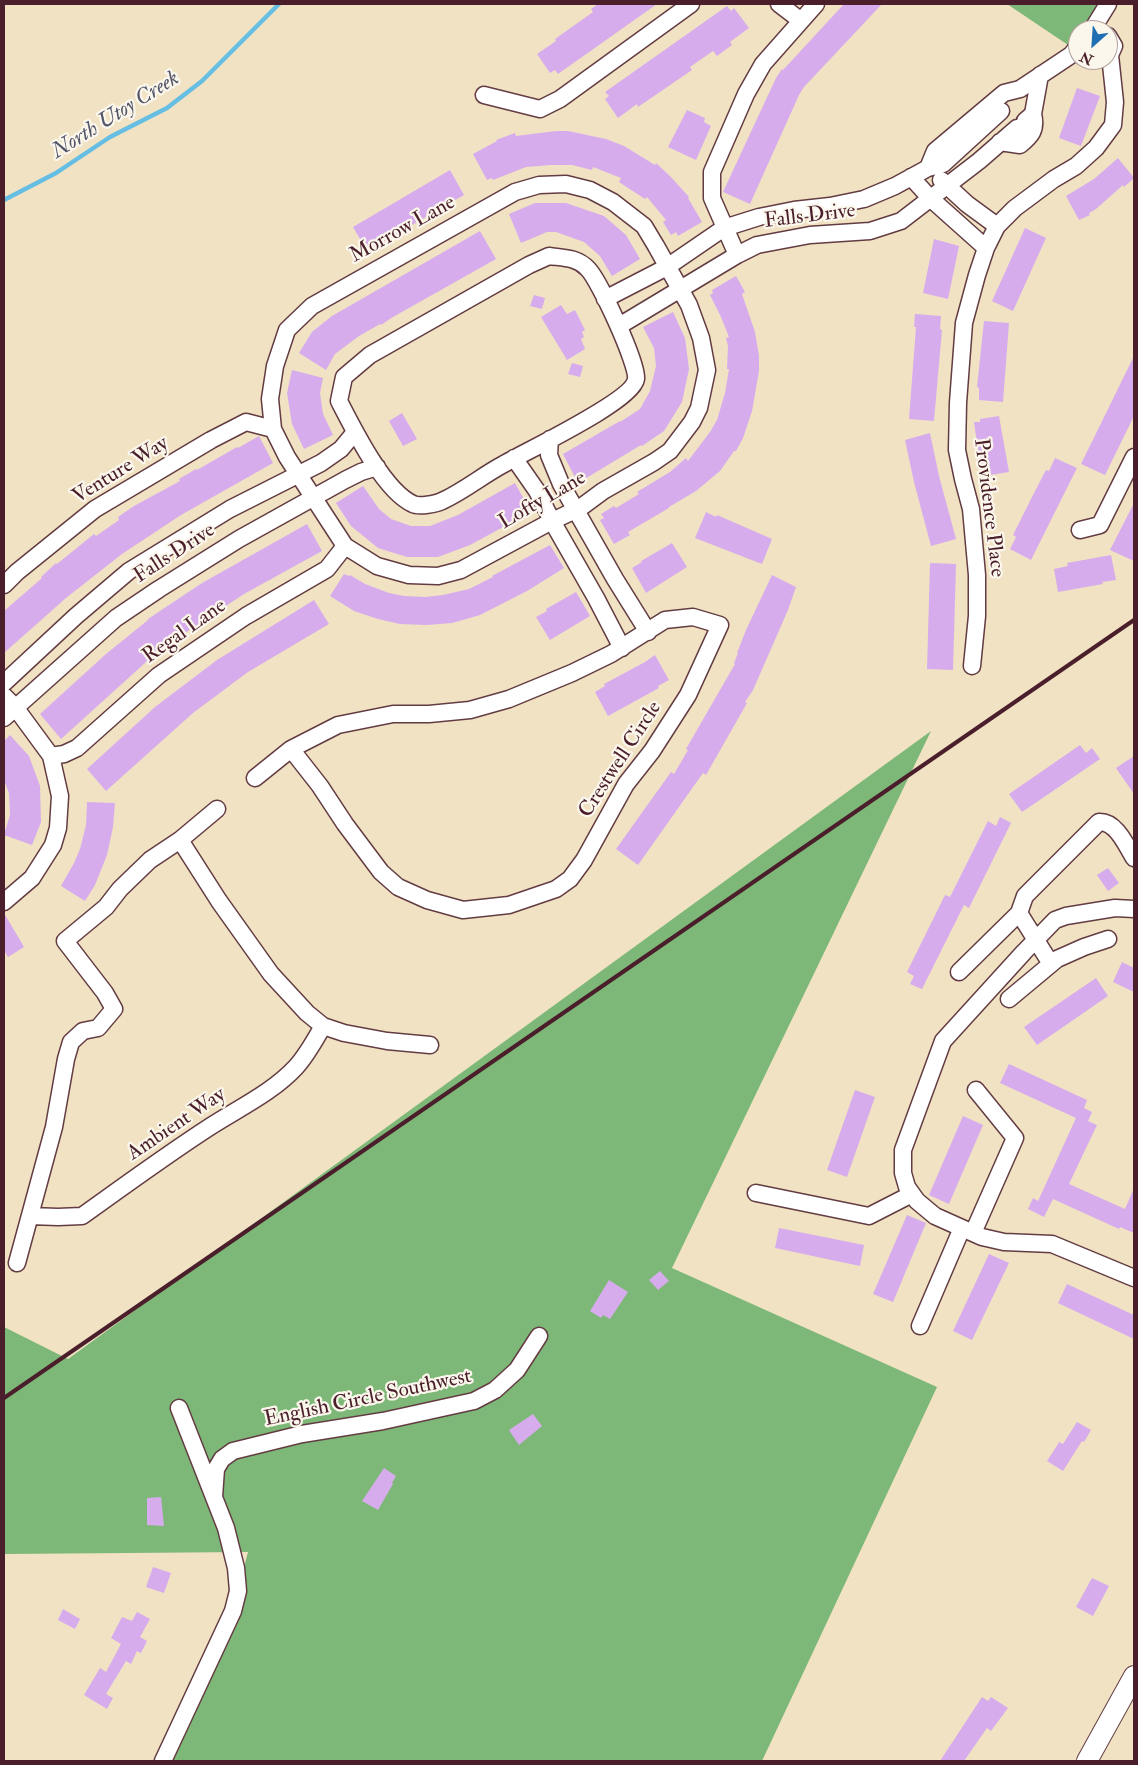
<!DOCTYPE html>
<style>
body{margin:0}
#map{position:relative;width:1138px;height:1765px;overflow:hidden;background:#f1e2c4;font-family:"IM FELL Double Pica",serif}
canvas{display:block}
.frame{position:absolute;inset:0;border:5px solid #4a1f2b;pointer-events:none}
.north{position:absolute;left:1068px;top:20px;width:50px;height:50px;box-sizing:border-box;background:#fbf7ec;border:1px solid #b4a19f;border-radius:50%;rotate:206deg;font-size:14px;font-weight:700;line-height:20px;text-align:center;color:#4a1f2b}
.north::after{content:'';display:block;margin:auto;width:18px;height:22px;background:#1f6fb2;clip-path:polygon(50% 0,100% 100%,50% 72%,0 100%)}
</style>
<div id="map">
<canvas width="1138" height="1765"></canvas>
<div class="frame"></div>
<div class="north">N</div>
</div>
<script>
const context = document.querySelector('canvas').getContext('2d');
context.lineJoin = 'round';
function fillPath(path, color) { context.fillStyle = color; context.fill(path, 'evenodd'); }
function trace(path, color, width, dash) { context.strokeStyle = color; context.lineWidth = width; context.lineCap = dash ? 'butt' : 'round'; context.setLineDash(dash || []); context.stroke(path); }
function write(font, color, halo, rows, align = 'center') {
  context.font = font + ' "IM FELL Double Pica",serif'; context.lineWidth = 4.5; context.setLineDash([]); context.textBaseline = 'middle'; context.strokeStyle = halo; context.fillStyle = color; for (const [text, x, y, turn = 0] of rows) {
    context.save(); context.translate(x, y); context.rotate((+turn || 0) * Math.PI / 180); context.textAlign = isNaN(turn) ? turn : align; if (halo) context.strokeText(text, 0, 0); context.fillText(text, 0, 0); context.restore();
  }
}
fillPath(new Path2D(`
 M1007,4H1116L1092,30H1078V45L1074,49Z
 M931,731L672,1268L937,1387L762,1761H156L237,1594L248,1552L4,1554V1327L68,1359Z`), '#7eb878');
trace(new Path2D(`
 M4,200L56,173L110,137L167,108L202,81L279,4`), '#66bee3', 4.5);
fillPath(new Path2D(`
 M598,4H657L558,74L555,70L550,73L537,54L556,41L555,39L593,12L591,9Z
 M844,4H882L804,87L799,95L750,204L723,192L776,78L782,69L783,70Z
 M727,6L731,11L734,8L749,28L730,42L732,45L717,56L713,51L690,67L692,70L638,107L637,104L618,118L605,99L609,96L605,92Z
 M1077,88L1100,96L1081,146L1059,138Z
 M687,110L705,118L704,122L711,126L696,160L668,147Z
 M556,131H568L606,139L624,146L655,165L656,163L671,177L689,197L688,198L702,222L678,236L676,232L671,235L663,222L666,220L647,197L645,199L619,182L621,178L593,167L592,170L572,165H551L526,167L493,180L492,178L487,180L473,154L497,141L496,140L515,133L516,136Z
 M1118,158L1134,178L1124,187L1123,185L1096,209L1089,213L1090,215L1079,220L1066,196L1094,179Z
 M450,170L464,195L367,251L353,227Z
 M535,203H566L604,216L626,235L640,259L612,276L600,256L584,242L556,232H547L521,243L509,214Z
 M1025,228L1046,238L1013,311L992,301Z
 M480,231L496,259L393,317L381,325L380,324L359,336L335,354L326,370L299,353L312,332L332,316Z
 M934,239L959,246L948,299L923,293Z
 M736,276L745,292L742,294L755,332L759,356V371L752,411L743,438L736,451H734L720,471L696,491L669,507V508L628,532L630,535L614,544L600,520L604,518L601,514L614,506L616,508L639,494L637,492L670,472L686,458L688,461L710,432L717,420L725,393L729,369H727L728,346L726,338L729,337L721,317L710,295L713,293L712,290Z
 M534,295L545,298L542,309L530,306Z
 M561,305L567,314L575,310L585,330L582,332L584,337L581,339L585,349L567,360L541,317Z
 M673,312L685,338L689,369L682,402L664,431L642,446L641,445L578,483L563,454L620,421V422L640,409L650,391L656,366L654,348L643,327Z
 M915,314L941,316L940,329L942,330L934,421L909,419L916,327H914Z
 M984,321L1009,323L1003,402L979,400V388L977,387Z
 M1134,356V416L1105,475L1081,464Z
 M572,363L583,366L580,377L568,374Z
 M292,370L323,378L320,393L323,414L333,435L304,449L292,424L287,393Z
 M402,413L417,439L403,446L389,421Z
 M999,416L1009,472L984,476L982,463L980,464L974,422H980V419Z
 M930,433L939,476L956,539L931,546L914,482L905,440Z
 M259,436L273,463L181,515L122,554L66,598L4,653V611L42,578L41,577L56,563L57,564L94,534L96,536L119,520L118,517L134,506L180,481L179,479L196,469L197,470L237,447L238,448Z
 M1055,458L1077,468L1031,560L1010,549L1016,537L1013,535L1033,495L1046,470L1049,471Z
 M515,483L531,512L470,545L438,557H407L378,548L351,526L336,503L363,486L379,509L391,519L411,526H430L458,515Z
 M1134,503V561L1110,550Z
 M706,512L716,517L717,515L772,539L762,564L695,538Z
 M307,524L322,551L244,594L182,635L145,663L61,739L40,714L106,654L148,620V619L202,583Z
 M672,543L687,567L646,593L632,568L642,562L641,561Z
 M550,545L564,568L527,591L480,615L452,623L427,625L400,624L378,619L354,611L330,596L344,574L349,576L350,575L365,584L389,593L404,596L425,597L443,595L469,589L493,577L492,576Z
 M1111,555L1116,580L1102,582L1103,584L1058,592L1054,569L1068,566L1067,563Z
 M930,563L956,564L953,670L927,669Z
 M772,575L796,587L788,610L753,690L745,702L747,703L706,775L703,773L638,865L616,849L671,772L674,774L688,750L686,749L735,664L734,663L738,653H737L746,630Z
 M576,592L590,616L550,640L536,617L547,611L546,609Z
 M314,600L329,624L248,672L193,713L106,791L87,769L155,707L217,660Z
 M655,655L669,680L658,686L659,688L608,716L595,692L605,686L604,684L645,662Z
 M10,735L29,756L40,786L41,822L32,845L4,835L10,815L9,793L4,780V741Z
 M1080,745L1086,753L1092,748L1100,759L1022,812L1009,794Z
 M1134,756V794L1116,768Z
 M87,802L115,803L113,827L107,855L95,885L85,901L61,886L74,863L80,849L86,825Z
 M1000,817L1011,823L969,908L964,905L922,989L910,984L914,976L907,972L945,895L950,897L988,821L996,826Z
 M1108,868L1119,883L1108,891L1097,875Z
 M4,913L24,947L8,957L4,950Z
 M1122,962L1134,968V992L1113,982Z
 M1096,978L1108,996L1037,1045L1024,1027Z
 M1009,1064L1087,1100L1084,1108L1092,1112L1088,1121L1097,1125L1069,1184L1125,1209L1134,1188V1233L1120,1227L1119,1229L1053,1199L1044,1217L1028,1209L1033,1198L1038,1201L1076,1118L1000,1083Z
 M855,1090L875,1097L847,1177L827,1170Z
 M963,1116L983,1125L949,1204L929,1195Z
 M907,1215L926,1223L893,1302L873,1294Z
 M779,1228L864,1245L860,1266L775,1248Z
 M989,1254L1009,1263L972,1340L953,1331Z
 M660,1271L669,1281L658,1290L649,1280Z
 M609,1280L628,1292L610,1319L603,1315L601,1318L590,1311Z
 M1067,1284L1134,1315V1339L1058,1303Z
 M533,1414L542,1426L519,1445L509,1430Z
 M1077,1422L1091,1430L1084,1442L1082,1441L1063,1471L1047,1461L1058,1444L1059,1442L1063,1444Z
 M384,1468L396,1476L392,1483L393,1484L378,1510L362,1501Z
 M161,1497L164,1526L147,1525V1498Z
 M153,1567L171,1573L164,1593L146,1587Z
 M1092,1578L1109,1586L1093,1616L1076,1607Z
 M63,1609L80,1619L75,1629L58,1620Z
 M137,1612L150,1619L140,1637L147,1641L141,1653L137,1651L131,1664L126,1661L106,1694L113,1698L107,1709L84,1695L100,1668L106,1672L121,1644L111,1638L122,1617L132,1621Z
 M982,1697L988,1701L991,1697L1008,1708L991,1731L987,1728L964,1761H940Z`), '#d6aced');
const minor = new Path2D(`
 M779,4L800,20
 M1092,30L1108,4
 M484,95L540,109L560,99L691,4
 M1025,121L1033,114L1040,75
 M1000,142L1020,145C1031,136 1037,130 1033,114
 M928,168L935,151L1004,93L1020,89L1071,55L1078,46
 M911,177L930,198L986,248
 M941,180L967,204L997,226
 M566,184L590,190L613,202L644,226L656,246L689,305L701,338L707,370L699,408L692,422L670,451L654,462L603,491L580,508L552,521L461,570L438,576L409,575L377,566L345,546L287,457L273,429L270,399L275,366L287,330L312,306L515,192L539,185Z
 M737,255L712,198V172L746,94L763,64L816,4
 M549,256C563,258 577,257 588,269C599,280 638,364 636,379C633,401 526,451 504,464C483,475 464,491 442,501C436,504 419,507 413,504C384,491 354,430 339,401L344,377L370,355L529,265Z
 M605,299L667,267L724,228L759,217L794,210L830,206L864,199L895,186L928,168L943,164L1001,111
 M619,326L737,255L757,245L810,235L870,231L901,221L979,161L1017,128
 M550,439L549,455L561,484L615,579L648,632
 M514,458L537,491L552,521L596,598L622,648
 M1080,530L1100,525L1134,457
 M4,585L17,572L95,509L211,440L246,422L273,429
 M972,666L977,616V575L971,509L963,479L957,450L958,403L964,323L977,275L986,248L997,226L1015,208L1054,179L1076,166L1096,148L1113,125L1115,102L1110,55L1114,46L1108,36
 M4,683L76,616L129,571L230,509L321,463L341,449L355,432
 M4,696L15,707L51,756L60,796L58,828L53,845L32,878L4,902
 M4,718L116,618L159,589L239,539L345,480L361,472L377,467
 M51,756L64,754L77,748L159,675L246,616L327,569L345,546
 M255,778L291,749L338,725L393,714H429L470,710L509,699L572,673L611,654L665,620L693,617L720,625L688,695L652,751L626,784L584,860L570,879L556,889L509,905L463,910L427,900L398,887L381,872L345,824L320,786L291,749
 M180,840L219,901L271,974L307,1013L323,1026L344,1033L387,1041L430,1045
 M1134,909L1115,908L1066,916L1055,920L1024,952L943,1041L903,1150V1173L907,1187L917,1201L935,1216L982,1237L1004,1242L1052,1244L1134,1278
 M1019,913L1051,964
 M959,972L1019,913L1025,896L1099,822C1116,821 1126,845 1134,858
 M1009,999L1057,959L1084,947L1108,939
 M756,1193L869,1216L912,1194
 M30,1216L58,1217L82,1216C124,1186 165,1156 208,1128C237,1109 272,1093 296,1067C307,1055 315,1040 323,1026
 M973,1233L1015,1138L976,1090
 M17,1263L54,1127L66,1059L71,1042L83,1031L98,1028L114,1009L105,993L65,941L106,907L120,889L150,860L180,840L217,809
 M920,1326L962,1228
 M214,1497L216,1469L222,1459L233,1451L302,1434L383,1421L474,1401L495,1390L517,1370L539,1336
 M163,1761L233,1611L238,1591L236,1568L226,1528L179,1408`);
const tertiary = new Path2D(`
 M1087,1761L1134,1676`);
trace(minor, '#633c42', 19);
trace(tertiary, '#633c42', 22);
trace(minor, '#fff', 16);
trace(tertiary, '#fff', 20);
trace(new Path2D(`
 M4,1398L1134,620`), '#4a1f2b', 4);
write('21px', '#4a1f2b', '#fbf7ec', [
 ["Falls Drive",810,217,-7],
 ["Morrow Lane",403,230,-29],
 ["Venture Way",121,471,-32],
 ["Lofty Lane",543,501,-30],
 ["Providence Place",988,508,83],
 ["Falls Drive",175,554,-33],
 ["Regal Lane",185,632,-35],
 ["Crestwell Circle",621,760,-57],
 ["Ambient Way",177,1125,-34],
 ["English Circle Southwest",368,1399,-12]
]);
write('italic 22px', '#54576b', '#fbf7ec', [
 ["North Utoy Creek",116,116,-32]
]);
</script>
